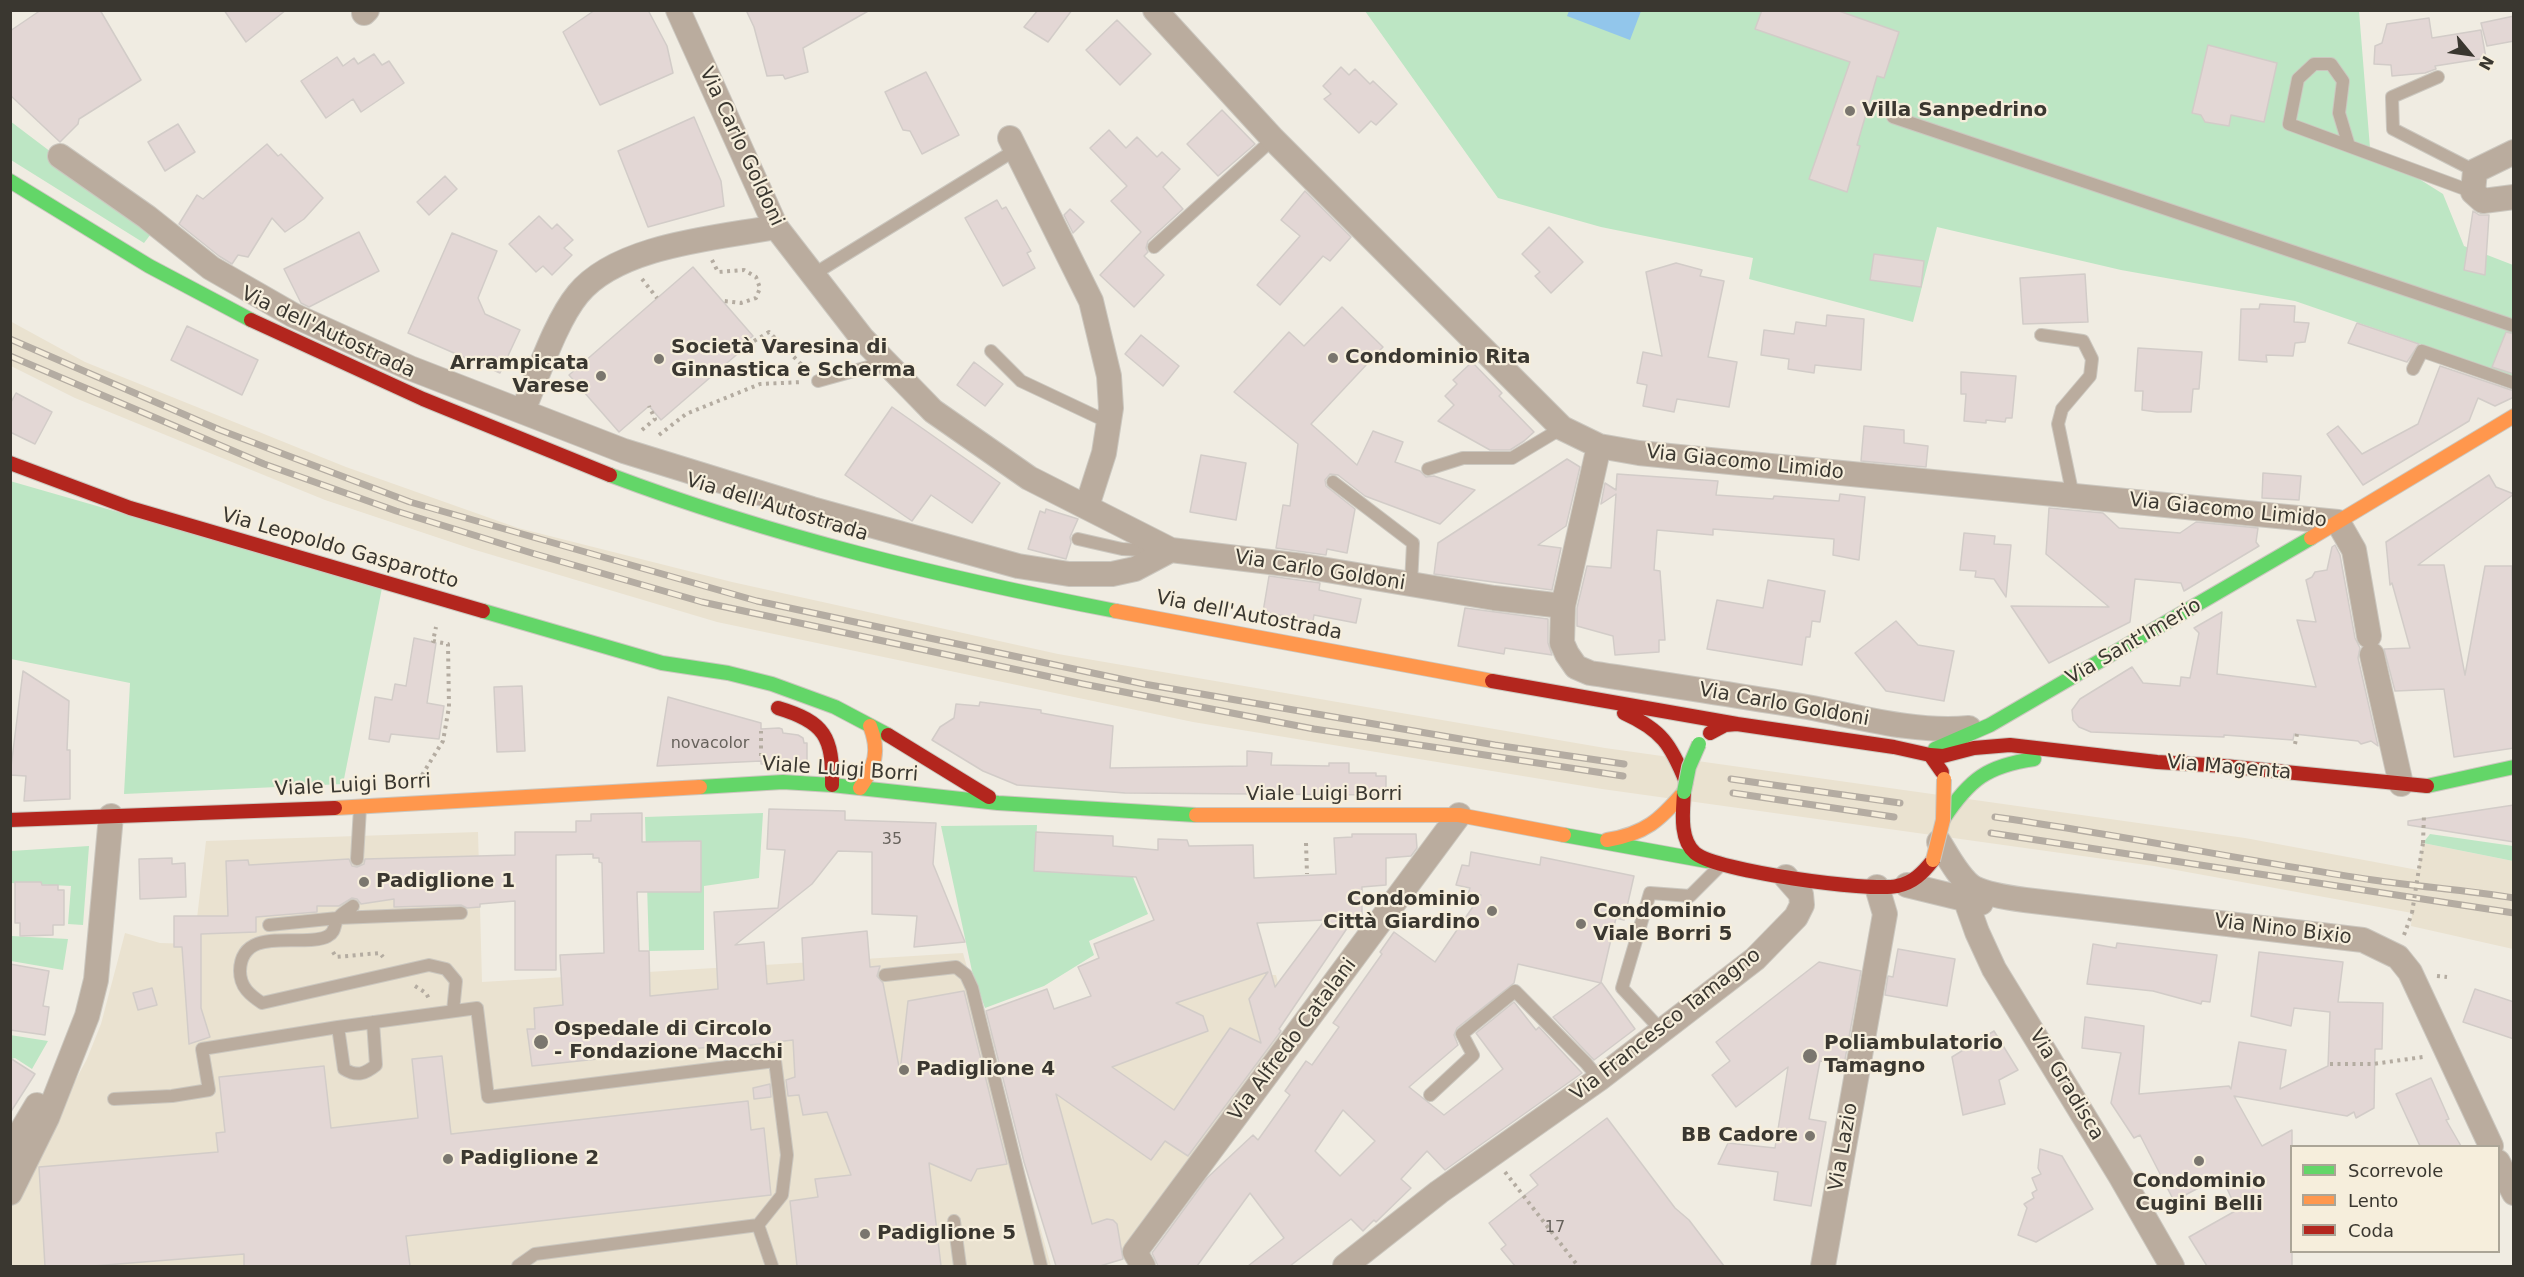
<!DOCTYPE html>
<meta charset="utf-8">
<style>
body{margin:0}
#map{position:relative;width:2524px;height:1277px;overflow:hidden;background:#f0ece2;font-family:"DejaVu Sans",sans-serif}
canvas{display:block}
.frame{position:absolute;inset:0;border:12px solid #3a3730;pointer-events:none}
.legend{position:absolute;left:2290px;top:1145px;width:210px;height:108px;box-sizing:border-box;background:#f6eedc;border:2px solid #aba597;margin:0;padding:8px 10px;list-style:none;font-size:18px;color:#3a3730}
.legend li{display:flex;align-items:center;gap:12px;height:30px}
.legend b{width:30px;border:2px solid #aba597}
.north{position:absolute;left:2440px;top:24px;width:60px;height:60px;-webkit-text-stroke:4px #f6eedc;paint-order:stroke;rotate:119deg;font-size:16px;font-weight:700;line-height:24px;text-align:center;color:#3a3730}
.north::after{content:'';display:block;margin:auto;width:21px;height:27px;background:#3a3730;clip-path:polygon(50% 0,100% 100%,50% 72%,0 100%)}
</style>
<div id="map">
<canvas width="2524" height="1277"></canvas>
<div class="frame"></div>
<ul class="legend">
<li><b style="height:8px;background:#63d668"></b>Scorrevole</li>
<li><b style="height:8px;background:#ff974d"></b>Lento</li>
<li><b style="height:8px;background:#b3261e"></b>Coda</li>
</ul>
<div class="north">N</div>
</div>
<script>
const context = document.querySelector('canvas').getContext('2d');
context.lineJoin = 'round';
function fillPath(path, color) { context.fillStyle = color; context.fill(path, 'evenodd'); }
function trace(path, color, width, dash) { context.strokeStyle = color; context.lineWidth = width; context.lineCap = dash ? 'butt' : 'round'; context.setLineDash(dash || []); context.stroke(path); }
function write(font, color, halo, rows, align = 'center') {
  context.font = font + ' "DejaVu Sans",sans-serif'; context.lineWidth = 4.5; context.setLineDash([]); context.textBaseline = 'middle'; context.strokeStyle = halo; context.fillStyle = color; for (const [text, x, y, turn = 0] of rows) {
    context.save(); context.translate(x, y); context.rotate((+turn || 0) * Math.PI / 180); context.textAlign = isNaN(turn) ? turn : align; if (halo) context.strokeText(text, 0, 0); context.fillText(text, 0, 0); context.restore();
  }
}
fillPath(new Path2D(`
 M10,321L85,362L346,467L518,528L732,582L1058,654L1605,748L2245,838L2418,870L2423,843L2513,861V949L2411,926L2412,913L2154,866L1602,789L1193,722L717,622L472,549L325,500L75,398L11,366Z
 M478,832L482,982L963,953L1051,1266H11V1199L87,1059L101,1024L125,933L160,943L194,944L206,841Z
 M1127,847L1150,849L1163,883L1255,919L1272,975H1276L1278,983L1263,1009L1282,1033L1200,1150L1197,1149L1125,1259L1100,1266H1056L990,1032L1020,1025L1019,1019L1071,1004L1073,1011L1169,965L1167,947Z`), '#eae2d0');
fillPath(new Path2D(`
 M1365,11H2359L2370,148L2443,194L2464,246L2513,265V376L2295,301L2121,270L1937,227L1913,322L1749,279L1753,258L1601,227L1498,198Z
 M10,121L154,230L144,243L11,160Z
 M10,481L382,588L343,784L124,794L130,683L11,659Z
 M763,813L759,878L704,886V950L649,951L645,817Z
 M1037,825L1035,871L1111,875L1131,872L1148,914L1089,941L1094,955L1044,986L985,1008L972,971L941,826Z
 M2430,834L2513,846V861L2423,843Z
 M89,846L83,925L68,924L71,886L11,883V851Z
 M11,894L12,936L68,939L63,970L11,961Z
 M10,1035L48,1041L32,1069L15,1058L11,1059Z`), '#bde6c4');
fillPath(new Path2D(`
 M1569,11V10L1641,11L1630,40L1567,16Z`), '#92c6eb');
const building = new Path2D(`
 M41,10H100L141,80L79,119L78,124L60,142L10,95V31Z
 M224,10H286L246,42Z
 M595,10H648L667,46L673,73L600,105L563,32Z
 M746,10H870L803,48L808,72L785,79L783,75L767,76L754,27Z
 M1038,10H1072L1048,42L1024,27Z
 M1762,10H1836L1899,32L1884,78L1877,76L1857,145L1860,146L1847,192L1809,179L1850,62L1755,29Z
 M2514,16V41L2487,46L2481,23Z
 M2429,18L2432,38L2481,30L2486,58L2435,66L2436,69L2425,73L2392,76L2391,65L2374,64L2375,46L2382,43L2387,24Z
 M1117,20L1151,54L1120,85L1086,50Z
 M2208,45L2277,63L2264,122L2231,115L2229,126L2205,122L2201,115L2192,113Z
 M374,54L382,65L389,61L404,83L361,112L353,99L326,118L301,81L337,57L343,66L354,58L358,64Z
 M1341,67L1349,75L1355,69L1370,84L1373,81L1397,104L1376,125L1371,121L1359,133L1324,99L1331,94L1323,86Z
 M926,72L959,135L922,154L910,131L903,130L885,92Z
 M1222,110L1255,144L1218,176L1187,144Z
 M694,117L721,181L724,206L648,227L618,151Z
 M178,124L195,152L165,171L148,142Z
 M1109,130L1126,148L1137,137L1157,157L1162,152L1180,169L1163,187L1183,209L1148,241L1146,248L1148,252L1144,256L1164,275L1134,307L1100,275L1141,232L1111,201L1127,186L1090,148Z
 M267,144L278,156L281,154L323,198L304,219L285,232L272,218L248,257L238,255L232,264L219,256L179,224L197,195L203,199Z
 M445,176L457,189L429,215L417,202Z
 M1305,191L1351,237L1330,261L1323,256L1280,305L1257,285L1300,236L1281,220Z
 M997,200L1002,209L1006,207L1031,251L1027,253L1035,268L1003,286L965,218Z
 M1070,209L1084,222L1073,233L1064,215Z
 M2473,211L2479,215H2489L2485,275L2464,270Z
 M539,216L552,229L557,224L573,240L564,248L572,255L552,275L543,266L536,272L509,244Z
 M1549,227L1583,262L1551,293L1535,276L1540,272L1522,254Z
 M359,232L379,271L309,307L301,303L284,269Z
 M452,233L497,251L478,298L485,314L520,330L500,373L408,333Z
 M1874,254L1924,261L1921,287L1870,280Z
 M1676,263L1702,270L1700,276L1724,281L1708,357L1737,362L1729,407L1677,399L1674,412L1643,406L1647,385L1637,383L1643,352L1662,356L1646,272Z
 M693,267L753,336L747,341L749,344L661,420L649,406L619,432L569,375Z
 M2085,274L2088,322L2023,324L2020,278Z
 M2260,304L2295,306L2294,322L2309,323L2305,342L2295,343L2293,356L2266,355L2267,362L2239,360L2241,309H2259Z
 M1342,307L1383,347L1311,424L1357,465L1373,431L1403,442L1395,462L1420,471L1426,477L1434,476L1475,490L1440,524L1365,496L1338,475L1330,474L1325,480L1326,486L1355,509L1347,553L1327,549L1326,555L1276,548L1283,505L1290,506L1298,444L1234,392L1289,332L1304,346Z
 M1827,315L1864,319L1861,370L1815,365L1814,373L1788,369L1789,359L1761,355L1764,330L1794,334L1796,322L1826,326Z
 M2357,323L2419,344L2407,362L2348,343Z
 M187,326L258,360L242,395L171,360Z
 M2506,332L2514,334V374L2492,367Z
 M1141,335L1179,366L1163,386L1125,354Z
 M2138,348L2202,352L2199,389H2193L2191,412H2157L2142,410L2143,391H2135Z
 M974,362L1003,384L985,406L957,385Z
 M1472,362L1502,393L1499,396L1534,432L1524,441L1510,450H1490L1438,421L1454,405L1445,396L1457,384L1453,380Z
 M2440,366L2514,391V397L2495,406L2478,398L2469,421L2363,485L2327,434L2338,426L2362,454L2418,424Z
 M1961,372L2016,376L2012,418H2006L2005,422L1986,420V423L1964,421L1966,394H1961Z
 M16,393L52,412L35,444L10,432V404Z
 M892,407L1000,483L972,523L931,495L912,521L845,475Z
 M1864,426L1904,430V443L1928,446L1926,467L1861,461Z
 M1201,455L1246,463L1236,520L1190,512Z
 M1567,459L1580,467L1566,526L1538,545L1561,548L1552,590L1434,574L1438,543Z
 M2263,473L2301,476L2299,500L2262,498Z
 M1617,474L1718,481L1716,495L1773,499L1774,496L1839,501L1840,494L1865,497L1859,560L1833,555L1834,539L1713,529V535L1657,530L1654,570L1660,571L1665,640H1659V652L1615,655L1613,636L1577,626V608L1587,566L1611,568L1616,494L1601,504L1605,483L1616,490Z
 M2489,475L2496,487L2514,494L2418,565H2444L2465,675L2485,566H2512L2514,748L2454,757L2444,689L2395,691L2384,649L2410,648L2392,583L2390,585L2386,542Z
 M2049,508L2103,513L2119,528L2180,533L2196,522L2258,528L2256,542L2259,546L2184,591L2181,583L2135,579L2130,622L2049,663L2011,606L2109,607L2046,554Z
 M1046,509L1078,519L1070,537L1071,543L1066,559L1028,549L1040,511L1045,513Z
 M1964,533L1995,536L1994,544L2011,545L2006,597L1994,579L1975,577L1976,571L1960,570Z
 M2335,545L2340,555L2355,638L2360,648L2358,658L2378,746L2371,741L2361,744L2358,741L2294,734L2293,740L2224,735V737L2091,732L2079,727L2073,720L2072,710L2080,699L2132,667L2143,683L2180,686L2181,677L2190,678L2199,633L2194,628L2222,612L2217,674L2316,687L2297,620L2316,622L2306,580L2312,577L2315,572L2327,570L2332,547Z
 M1269,576L1320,583L1319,590L1361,599L1356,623L1314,615L1313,621L1263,612Z
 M1768,580L1825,591L1820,622L1812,621L1810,637H1806L1802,665L1707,649L1717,600L1763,608Z
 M1465,608L1548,619V643L1552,655L1505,648L1504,654L1458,646Z
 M1896,621L1918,645L1954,651L1944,701L1886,691L1855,653Z
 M414,638L436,643L427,703L444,706L439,739L391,734L389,742L369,739L375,697L392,700L395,684L406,686Z
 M23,671L69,701L67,750H70V799L24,801L26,776L10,775Z
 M522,686L525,751L497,752L494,687Z
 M668,697L761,723V729L779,728L782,729L783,733L798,735L803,738L804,743H807V762L761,764V761L657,766Z
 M980,702L1041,710V713L1113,726L1110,768L1247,766V751L1272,753L1271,765L1329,766V763H1349V773H1376V776H1386V795L1125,793L1017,785L983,771L932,740L940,727L954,718L956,704L979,706Z
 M2514,805V842L2408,825V821Z
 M769,809L845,811V820L936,823L933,864L965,942L914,947L917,916L872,914V852L838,851L812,884L735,945L764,942L767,984L804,980L802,938L867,931L870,967L880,966L877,976L883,983L900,1072L908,1001L964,991L1007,1164L977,1169L971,1181L929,1163L941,1266H797L790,1201L818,1197L815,1179L851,1175L827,1112L803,1115L799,1095L788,1096L786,1080L795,1077L793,1040L750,1045V1050L712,1055L710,1047L532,1066L527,1029H535L534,1008L563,1005L560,955L604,953L602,863L599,862V858H593V854L556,855V970H515V901L480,904V907L467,908L461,905L394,907V899L361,904L357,899L352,898L339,906H317V912L256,917V932L201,934V1008L210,1037L189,1044L182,947H174V916H228L226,861L248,860L249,865L349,859L352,866L357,867L364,864L365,859L515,855V832H576V821H591V814L642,813V842L701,841V892H637L639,951H649L650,996L718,989L714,912L778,908L785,850L767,849Z
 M1036,832L1113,836V846L1158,850V839L1187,840L1189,846L1253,845L1254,878L1336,874L1334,838L1352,837V834H1416L1417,848L1411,856L1386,858V885L1362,887V917L1354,918L1279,1029L1281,1031L1188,1156L1165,1141L1151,1160L1056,1094L1092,1224L1107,1219L1113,1220L1117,1224L1123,1259L1100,1266H1056L1024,1162L986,1011L1047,989L1054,1009L1091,996L1078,967L1099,958L1094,944L1154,920L1136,877L1034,871ZM1325,920L1275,987L1257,923ZM1268,972L1249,999L1261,1043L1230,1028L1174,1110L1112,1067L1208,1031L1203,1016L1176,1003Z
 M1471,852L1540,865L1541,857L1634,876L1624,920L1616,918L1601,982L1635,1029L1594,1060L1553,1017L1601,983L1518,964L1514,983L1457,1028L1454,1035L1458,1045L1409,1087L1444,1115L1503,1069L1476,1033L1514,1002L1536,1030L1539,1027L1582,1073L1445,1170L1427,1151L1401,1179L1411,1188L1376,1222L1374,1220L1363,1231L1351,1219L1290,1266H1248L1284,1238L1250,1193L1197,1266H1158L1152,1253L1207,1178L1253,1135L1258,1140L1290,1095L1285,1091L1306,1061L1312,1065L1339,1027L1333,1023L1382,954L1380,952L1394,932L1435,962L1481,895L1468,894L1470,888L1456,885L1462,865L1469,866ZM1343,1110L1375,1141L1340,1176L1315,1151Z
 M172,858V864L185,863L186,897L140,899L139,859Z
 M15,882H41L42,885H58V890H64V925H53V935L20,936V923H15Z
 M2117,943L2217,955L2210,1002L2202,1001L2201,1004L2153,991L2087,984L2093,944L2116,948Z
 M1898,949L1955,959L1947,1006L1885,995L1888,976L1893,977Z
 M2259,952L2343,962L2338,1002L2383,1003L2382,1049H2375L2374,1108L2356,1118L2354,1112L2347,1116L2234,1096L2262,1146L2292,1130V1266H2207L2189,1237L2237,1210L2221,1176L2174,1201L2140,1135L2134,1138L2111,1103L2121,1053L2082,1048L2085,1017L2144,1026L2139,1094L2229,1086L2231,1089L2239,1042L2286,1050L2280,1089L2328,1066L2330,1012L2294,1008L2291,1026L2251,1016Z
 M1819,962L1861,971L1844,1065L1820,1061L1809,1119L1826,1122L1811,1206L1774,1200L1778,1172L1718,1164L1728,1143L1775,1148L1788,1067L1736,1107L1712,1075L1730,1061L1716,1042Z
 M10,964L49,971L43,1006L49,1007L45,1035L10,1030Z
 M152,988L157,1005L138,1010L133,993Z
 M2475,989L2514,1002V1039L2463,1022Z
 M1994,1031L2018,1070L1999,1080L2005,1104L1963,1115L1952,1057Z
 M442,1056L451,1134L748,1101L751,1130L764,1128L771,1195L406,1236L410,1266H244V1254L93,1266H45L39,1167L218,1152L216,1133L225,1132L219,1077L324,1066L331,1128L418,1118L412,1059Z
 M10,1058L35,1074L10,1113Z
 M2431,1078L2449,1119L2446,1120L2461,1146H2420L2396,1094Z
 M770,1084L771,1097L754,1099L753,1088Z
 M1607,1118L1675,1208L1689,1220L1724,1266H1515L1501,1249L1506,1245L1489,1223L1538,1185L1530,1175Z
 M2040,1149L2062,1156L2093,1209L2036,1242L2018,1235L2027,1208L2024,1204L2034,1198L2032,1193L2037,1190L2032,1178L2041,1174L2038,1168Z`);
fillPath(building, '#e3d7d5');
trace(building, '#d2ccc8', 1.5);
const lane = new Path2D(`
 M2438,77L2392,97L2393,129L2475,171
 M1893,117L2514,326
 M2349,146L2339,113L2343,81L2331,64H2314L2298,79L2289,124L2473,192
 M1154,247L1273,139
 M814,274L1017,149
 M2041,335L2083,341L2092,359L2090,376L2062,409L2058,424L2073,496
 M991,351L1021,381L1108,422
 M2413,369L2422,351L2514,383
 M818,381L886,362
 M1428,469L1463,458H1512L1562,428
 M1333,482L1413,543L1411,585
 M1078,539L1122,549L1160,551
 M357,859L360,808
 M353,906C349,909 342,913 339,917C333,924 337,931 328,936C306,949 241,923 240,971C240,987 250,995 262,1003L429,965L446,969L456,981L453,1011
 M269,925L338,918L461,913
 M885,975L956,967L966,975L972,988L1041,1266
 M338,1027L344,1069C357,1077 365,1074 376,1065L373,1022
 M1662,1031L1622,988L1650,893L1690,896L1718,868
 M1430,1095L1473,1055L1462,1034L1515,991L1586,1063L1599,1079
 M114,1099L172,1096L209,1090L202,1049L338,1027L477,1008L488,1097L775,1061L787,1155L782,1195L758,1225L535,1254L518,1266
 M954,1221L960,1266
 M758,1225L772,1266`);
const street = new Path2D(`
 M678,10L776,227L862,338L933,411L1029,478L1171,550L1303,566L1494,598L1563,606
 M1155,10L1273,139L1562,428L1599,446L1639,453L2338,522L2354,550L2369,636
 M364,13L367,10
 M1010,138L1091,301L1109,376L1111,408L1104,453L1087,506
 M2514,152L2475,171L2473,192L2483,201L2514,197
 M60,156L147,217L211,268L293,315L410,368L624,451L812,509L1018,566L1069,574H1112L1135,569L1171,550
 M523,410C538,376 555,322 578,294C618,245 717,238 776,227
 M1599,446L1563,606L1562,643L1567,654L1576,667L1590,673C1662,684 1735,695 1807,707C1861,717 1913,733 1969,728
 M2372,655L2401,784
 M1939,842C1947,855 1960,880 1974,888C1988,895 2010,898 2025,900L2363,940L2398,957L2410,972L2491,1146
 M1907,885L1981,903
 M1966,901L1977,932L1994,969L2121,1177L2172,1266
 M10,1150L37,1105
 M2498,1162L2514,1193
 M10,1193L47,1118L87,1016L96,980L111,816
 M1143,1266L1135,1252L1459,815
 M1345,1266L1439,1192L1599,1079L1755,959L1796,917L1802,905L1801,894L1786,877
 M1823,1266L1885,914L1877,887`);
const fast = new Path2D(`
 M10,181L149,266L251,320
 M610,475C774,537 945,578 1116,611
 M483,611L662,663L728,673L772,684L835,707L888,735
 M1935,749L1990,725L2311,538
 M2427,786L2514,767
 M700,787L783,782L832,785L998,803L1196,815
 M1944,818C1970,779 1987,766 2034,759
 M1564,835L1707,861`);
const slow = new Path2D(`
 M2311,538L2514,416
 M1116,611L1492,681
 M860,788C875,766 880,751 870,726
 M335,808L700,787
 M1196,815H1459L1564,835
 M1607,840C1645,834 1660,820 1684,792`);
const jam = new Path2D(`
 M251,320L423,399L610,475
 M10,463L130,508L483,611
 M1492,681L1737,724
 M778,708C825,722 833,737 832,785
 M1624,713C1662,730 1671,745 1686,782
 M1710,733L1725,725L1737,724L1894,747L1930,755L1942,772
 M888,735L989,797
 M1930,755L1943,756L1974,748L2010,745L2157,762L2224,766L2427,786
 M1684,792C1683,811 1679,839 1695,853C1716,871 1869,892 1897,886C1913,883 1923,873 1933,860
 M10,820L335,808`);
trace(lane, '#cbc7bf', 14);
trace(street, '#cbc7bf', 26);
trace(fast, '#cbc7bf', 16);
trace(slow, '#cbc7bf', 16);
trace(jam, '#cbc7bf', 16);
trace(new Path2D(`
 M712,260L718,272L744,270L756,277L760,288L756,298L741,303L724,301
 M642,279L657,298
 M754,341L769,332L807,370
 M642,430L655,419L649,406
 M659,435L686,414L760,384L803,382
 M2295,744L2297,734
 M761,756V731
 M422,775L443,741L449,707L448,644L433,641L436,627
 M1306,843L1307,874
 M2423,843L2424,814
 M2404,935L2412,913
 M333,952L336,957L380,953L383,957
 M2437,976L2447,977
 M415,986L426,993L429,999
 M2330,1064H2373L2423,1057
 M1505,1172L1578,1266`), '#b4aca1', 4, [3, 4.5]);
trace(lane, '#baac9e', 12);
trace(street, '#baac9e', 24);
trace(fast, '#63d668', 14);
trace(slow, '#ff974d', 14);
trace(jam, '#b3261e', 14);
const rail = new Path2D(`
 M10,339L220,430L410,502L757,601L1144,684L1495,745L1624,764
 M10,356L264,464L396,511L535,554L702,602L1083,684L1314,729L1623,776
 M1731,779L1900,803
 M1733,793L1894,817
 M1995,817C2121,835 2247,861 2373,880C2420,887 2467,890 2514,898
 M1991,833L2514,913`);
trace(rail, '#b4aca2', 7);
trace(rail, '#f6eedc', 4.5, [14]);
const fastBridge = new Path2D(`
 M1684,792L1689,767L1699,744`);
const slowBridge = new Path2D(`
 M1933,860L1943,820L1944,779`);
trace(fastBridge, '#cbc7bf', 16, []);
trace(slowBridge, '#cbc7bf', 16, []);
trace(new Path2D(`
 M2412,913L2423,843`), '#b4aca1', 4, [3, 4.5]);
trace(fastBridge, '#63d668', 14);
trace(slowBridge, '#ff974d', 14);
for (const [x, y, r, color] of [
 [1850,111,6,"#7a766e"],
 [1333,358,6,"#7a766e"],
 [659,359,6,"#7a766e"],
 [601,376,6,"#7a766e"],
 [364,882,6,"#7a766e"],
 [1492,911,6,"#7a766e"],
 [1581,924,6,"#7a766e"],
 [541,1042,8,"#7a766e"],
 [1810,1056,8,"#7a766e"],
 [904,1070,6,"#7a766e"],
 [1810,1136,6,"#7a766e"],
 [448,1159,6,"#7a766e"],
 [2199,1161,6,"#7a766e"],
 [865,1234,6,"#7a766e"]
]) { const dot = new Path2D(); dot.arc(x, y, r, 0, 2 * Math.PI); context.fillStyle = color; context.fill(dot); trace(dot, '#f6eedc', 2); }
write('16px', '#67625c', null, [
 ["novacolor",710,744],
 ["35",892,840],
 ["17",1555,1228]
]);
write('bold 20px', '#3a3730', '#f6eedc', [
 ["Villa Sanpedrino",1862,111],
 ["Società Varesina di",671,348],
 ["Ginnastica e Scherma",671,371],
 ["Condominio Rita",1345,358],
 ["Arrampicata",589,364,"right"],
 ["Varese",589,387,"right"],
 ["Padiglione 1",376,882],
 ["Condominio",1480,900,"right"],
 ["Città Giardino",1480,923,"right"],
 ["Condominio",1593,912],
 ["Viale Borri 5",1593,935],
 ["Ospedale di Circolo",554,1030],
 ["- Fondazione Macchi",554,1053],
 ["Poliambulatorio",1824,1044],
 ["Tamagno",1824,1067],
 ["Padiglione 4",916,1070],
 ["BB Cadore",1798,1136,"right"],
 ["Padiglione 2",460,1159],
 ["Condominio",2199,1182,"center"],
 ["Cugini Belli",2199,1205,"center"],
 ["Padiglione 5",877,1234]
], 'left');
write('20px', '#3a3730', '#f6eedc', [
 ["Via Carlo Goldoni",741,147,65],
 ["Via dell'Autostrada",328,333,25],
 ["Via Giacomo Limido",1745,463,6],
 ["Via dell'Autostrada",777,508,17],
 ["Via Giacomo Limido",2228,511,6],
 ["Via Leopoldo Gasparotto",340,549,16],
 ["Via Carlo Goldoni",1320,571,9],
 ["Via dell'Autostrada",1249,616,11],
 ["Via Sant'Imerio",2134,642,-30],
 ["Via Carlo Goldoni",1784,705,10],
 ["Via Magenta",2229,768,5],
 ["Viale Luigi Borri",840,770,4],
 ["Viale Luigi Borri",353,786,-3],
 ["Viale Luigi Borri",1324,795],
 ["Via Nino Bixio",2283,930,7],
 ["Via Francesco Tamagno",1666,1025,-38],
 ["Via Alfredo Catalani",1293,1040,-53],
 ["Via Gradisca",2066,1085,59],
 ["Via Lazio",1844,1147,-80]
]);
</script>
